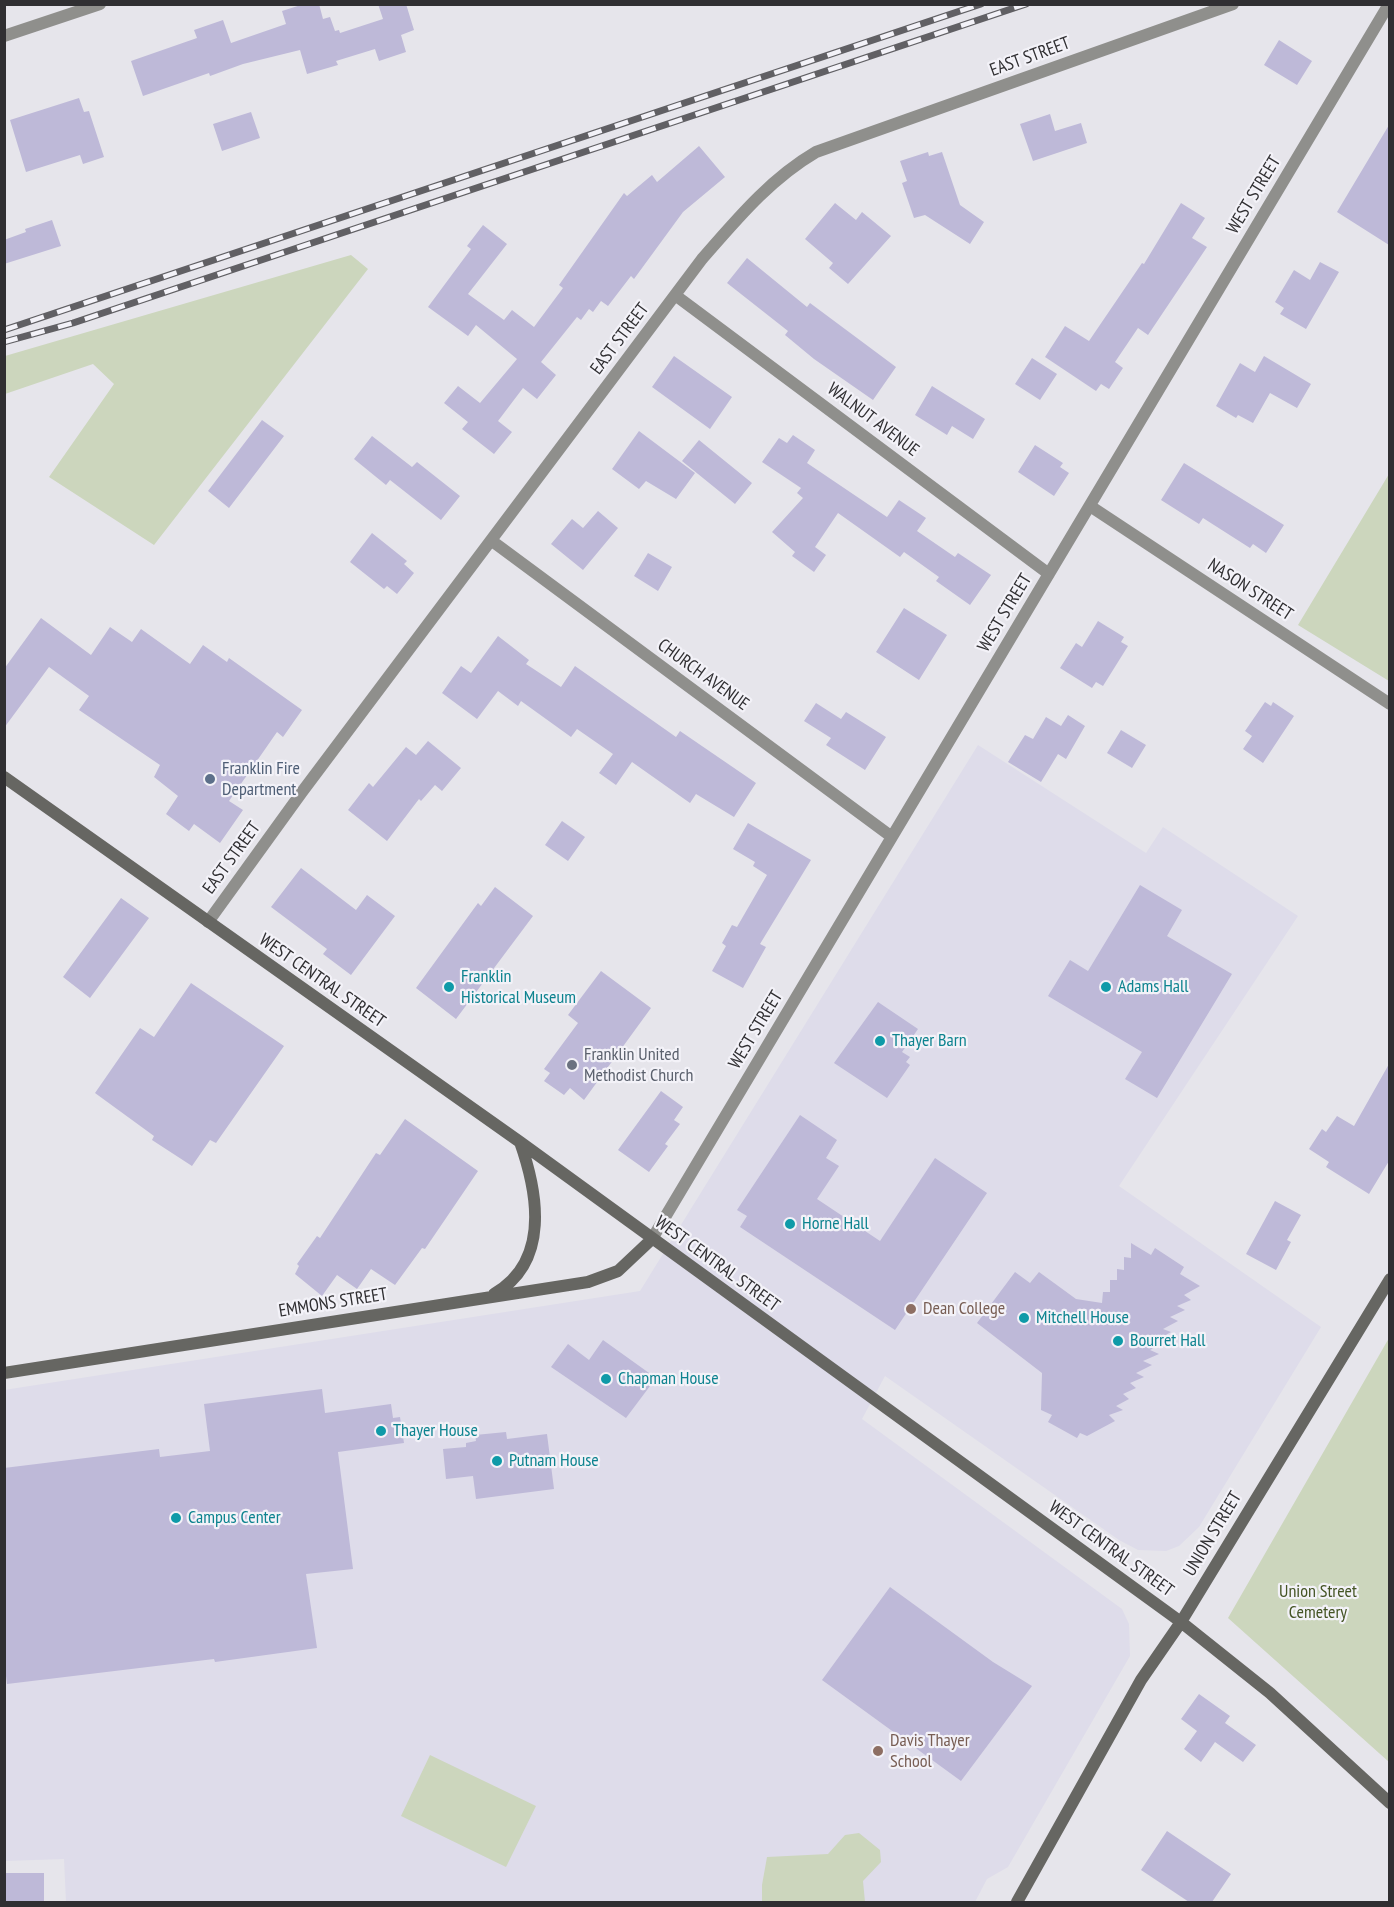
<!DOCTYPE html>
<style>
body{margin:0}
#map{position:relative;width:1394px;height:1907px;overflow:hidden;background:#e6e5eb;font-family:"PT Sans Narrow",sans-serif}
canvas{display:block}
.frame{position:absolute;inset:0;border:6px solid #302f32;pointer-events:none}
</style>
<div id="map">
<canvas width="1394" height="1907"></canvas>
<div class="frame"></div>
</div>
<script>
const context = document.querySelector('canvas').getContext('2d');
context.lineJoin = 'round';
function fillPath(path, color) { context.fillStyle = color; context.fill(path, 'evenodd'); }
function trace(path, color, width, dash) { context.strokeStyle = color; context.lineWidth = width; context.lineCap = dash ? 'butt' : 'round'; context.setLineDash(dash || []); context.stroke(path); }
function write(font, color, halo, rows, align = 'center') {
  context.font = font + ' "PT Sans Narrow",sans-serif'; context.lineWidth = 4.5; context.setLineDash([]); context.textBaseline = 'middle'; context.strokeStyle = halo; context.fillStyle = color; for (const [text, x, y, turn = 0] of rows) {
    context.save(); context.translate(x, y); context.rotate((+turn || 0) * Math.PI / 180); context.textAlign = isNaN(turn) ? turn : align; if (halo) context.strokeText(text, 0, 0); context.fillText(text, 0, 0); context.restore();
  }
}
fillPath(new Path2D(`
 M978,745L1146,853L1163,827L1298,916L1119,1186L1321,1327L1199,1527L1179,1546L1166,1551L1138,1550L1119,1540L885,1376L862,1419L1122,1609L1129,1624L1130,1656L1008,1867L987,1879L975,1902H66L64,1859L5,1861L4,1390L640,1291Z`), '#dedcea');
fillPath(new Path2D(`
 M351,255L368,269L154,545L49,477L114,384L93,364L5,394V356Z
 M1389,474L1390,681H1389L1298,625Z
 M1389,1338V1762L1228,1618Z
 M430,1755L536,1806L506,1867L401,1816Z
 M859,1833L880,1850L881,1862L863,1881L865,1902H762V1885L767,1857L828,1854L845,1835Z`), '#ccd6bd');
fillPath(new Path2D(`
 M304,4H319L323,19L330,17L335,31L339,30L340,33L383,19L378,4H406L414,30L401,35L406,52L379,61L375,49L336,61L338,65L307,74L300,50L243,64L210,76L209,73L143,96L131,61L197,38L194,30L223,20L231,43L286,24L282,11Z
 M1279,40L1312,61L1297,85L1264,65Z
 M79,98L84,112L89,111L104,157L83,164L80,155L26,172L10,120Z
 M251,112L260,138L222,151L213,124Z
 M1050,114L1055,131L1081,123L1087,143L1033,161L1020,124Z
 M1389,125V245L1337,212Z
 M699,146L725,177L683,212L634,279L631,276L608,306L601,301L593,312L589,309L581,320L577,317L541,362L556,375L537,399L523,388L498,421L512,432L494,454L462,429L468,422L444,403L458,386L480,403L517,359L476,325L468,336L428,307L471,249L467,246L483,225L507,244L468,294L504,320L512,310L534,327L563,288L559,285L624,193L627,196L652,175L657,182Z
 M928,152L929,156L942,152L960,205L984,222L970,244L925,215L914,218L902,183L907,181L900,161Z
 M835,203L856,220L862,212L891,236L848,284L829,268L833,263L805,239Z
 M1181,203L1205,218L1192,238L1207,247L1148,335L1138,328L1115,362L1123,368L1109,389L1101,384L1096,391L1045,357L1065,326L1089,341L1142,263L1144,264Z
 M52,220L61,246L4,264V240L26,232L25,229Z
 M747,258L807,307L810,303L896,367L873,400L814,359L785,335L788,331L727,283Z
 M1320,262L1339,272L1306,329L1280,314L1284,308L1275,302L1294,270L1310,280Z
 M674,356L732,397L710,429L652,387Z
 M1264,356L1311,384L1297,408L1270,393L1253,423L1238,415L1236,418L1216,406L1240,363L1255,372Z
 M1032,358L1057,374L1040,400L1015,384Z
 M932,386L985,419L973,439L952,426L947,435L915,415Z
 M262,420L284,436L229,508L208,491Z
 M639,431L695,473L676,499L646,481L639,489L612,469Z
 M793,435L815,450L807,463L887,517L899,500L926,518L917,531L955,557L958,553L991,575L970,605L936,581L939,577L904,552L900,557L838,513L815,547L826,555L814,572L792,556L795,552L772,532L803,498L797,493L801,488L762,462L779,438L787,443Z
 M372,436L412,467L417,462L460,496L441,520L390,480L386,485L354,459Z
 M699,440L752,483L735,504L682,461Z
 M1035,445L1063,463L1060,467L1069,473L1054,496L1018,472Z
 M1184,463L1284,525L1266,553L1253,544L1250,548L1203,518L1199,524L1161,500Z
 M598,511L618,528L583,570L551,544L572,519L583,528Z
 M372,533L407,561L404,564L414,573L397,594L387,586L384,589L350,562Z
 M648,553L672,567L658,591L634,576Z
 M904,608L947,635L919,680L876,652Z
 M41,618L91,655L110,627L132,642L141,629L190,664L203,645L227,662L229,658L302,710L283,737L277,732L229,801L243,810L220,843L194,824L189,831L166,814L178,796L154,777L160,765L79,710L89,696L49,667L4,728V669Z
 M1098,621L1124,637L1121,642L1128,646L1103,686L1096,682L1092,688L1060,668L1076,643L1082,647Z
 M498,636L529,660L526,664L561,687L575,666L676,737L680,731L756,783L734,817L696,794L690,803L632,762L616,785L599,773L613,754L577,729L571,737L521,701L518,706L498,691L477,719L442,693L461,666L471,673Z
 M1265,702L1271,706L1273,702L1294,716L1263,763L1243,749L1252,736L1245,731Z
 M816,703L841,719L846,712L886,737L865,770L826,745L831,738L804,721Z
 M1068,715L1085,726L1066,759L1058,754L1041,782L1008,762L1025,735L1033,739L1046,717L1061,726Z
 M1121,730L1146,745L1132,768L1107,753Z
 M428,741L461,768L442,791L435,785L421,801L419,799L387,841L348,810L369,783L373,787L406,747L416,755Z
 M562,821L585,837L568,861L545,845Z
 M748,823L811,860L760,944L766,947L743,988L712,971L726,946L722,943L732,925L737,927L767,875L753,866L755,862L733,849Z
 M301,868L356,910L367,895L395,916L351,975L323,954L327,949L271,907Z
 M1140,885L1182,910L1167,936L1232,974L1157,1098L1125,1079L1142,1052L1048,996L1070,960L1088,971Z
 M495,887L533,916L456,1019L416,988L478,903L481,906Z
 M121,898L149,918L90,998L63,977Z
 M601,971L651,1008L584,1100L570,1088L564,1095L544,1081L550,1073L544,1069L578,1023L568,1015Z
 M191,983L284,1046L216,1143L210,1140L192,1166L152,1140L154,1136L95,1093L140,1028L154,1037Z
 M878,1002L918,1029L902,1052L910,1057L906,1062L910,1065L887,1098L834,1063Z
 M1389,1064V1161L1369,1194L1326,1167L1329,1162L1309,1149L1322,1129L1326,1132L1337,1116L1354,1126Z
 M661,1091L683,1107L674,1120L680,1124L665,1144L668,1146L649,1172L618,1150Z
 M800,1115L837,1140L826,1158L839,1166L817,1199L880,1241L935,1158L987,1193L895,1330L740,1227L747,1216L737,1210Z
 M405,1119L478,1171L425,1249L422,1248L395,1285L371,1269L357,1289L337,1275L322,1296L295,1274L299,1266L297,1264L317,1236L320,1238L376,1153L380,1155Z
 M1275,1201L1301,1215L1287,1240L1291,1242L1276,1270L1246,1254Z
 M1131,1243L1151,1255L1155,1248L1184,1267L1180,1274L1200,1286L1184,1295L1191,1300L1177,1306L1185,1310L1170,1317L1178,1321L1163,1329L1171,1332L1157,1340L1165,1342L1150,1350L1159,1354L1143,1361L1152,1365L1136,1373L1144,1377L1130,1383L1136,1388L1123,1394L1129,1399L1116,1406L1123,1410L1109,1415L1115,1421L1087,1436L1080,1433L1077,1438L1048,1422L1052,1415L1041,1410L1042,1373L977,1323L1015,1272L1030,1283L1039,1272L1076,1299L1102,1303L1103,1292H1110V1280H1117V1269L1124,1270V1257L1131,1258Z
 M603,1340L656,1378L626,1418L551,1367L568,1344L589,1360Z
 M322,1389L325,1413L391,1404L393,1418L400,1417L404,1443L338,1452L353,1569L306,1574L317,1648L215,1662L214,1659L7,1684L4,1660V1468L159,1449L160,1457L210,1451L204,1404Z
 M506,1432L507,1439L547,1434L554,1489L476,1499L473,1476L446,1479L443,1449L466,1447V1443L476,1441L475,1435Z
 M890,1587L993,1662L1032,1686L961,1781L822,1680Z
 M1199,1694L1230,1716L1225,1723L1256,1745L1243,1762L1215,1742L1201,1762L1184,1749L1197,1731L1181,1719Z
 M1167,1831L1231,1874L1212,1902H1189L1141,1870Z
 M4,1873H44V1902H4Z`), '#beb9d8');
trace(new Path2D(`
 M675,295L1049,574
 M1090,506L1390,704
 M492,541L892,837
 M208,922L302,792L702,259C737,219 770,179 816,152L1233,4
 M652,1239L1389,4`), '#8f8f8c', 12);
trace(new Path2D(`
 M4,36L100,4`), '#8f8f8c', 12);
trace(new Path2D(`
 M4,777L520,1142L1181,1622L1270,1693L1390,1803
 M494,1294C550,1262 538,1193 520,1142
 M4,1373L588,1282L618,1271L652,1239
 M1017,1902L1141,1680L1181,1622L1390,1279`), '#666662', 12);
const rail = new Path2D(`
 M4,330L981,4
 M4,342L73,323L1026,4`);
trace(rail, '#616064', 7);
trace(rail, '#f3f2f8', 4.5, [14]);
for (const [x, y, r, color] of [
 [210,779,6,"#5c6f8a"],
 [449,987,6,"#0f9aa8"],
 [1106,987,6,"#0f9aa8"],
 [880,1041,6,"#0f9aa8"],
 [572,1065,6,"#6b7280"],
 [790,1224,6,"#0f9aa8"],
 [911,1309,6,"#8d6e63"],
 [1024,1318,6,"#0f9aa8"],
 [1118,1341,6,"#0f9aa8"],
 [606,1379,6,"#0f9aa8"],
 [381,1431,6,"#0f9aa8"],
 [497,1461,6,"#0f9aa8"],
 [176,1518,6,"#0f9aa8"],
 [878,1751,6,"#8d6e63"]
]) { const dot = new Path2D(); dot.arc(x, y, r, 0, 2 * Math.PI); context.fillStyle = color; context.fill(dot); trace(dot, '#f3f2f8', 2); }
write('18px', '#302f32', '#f3f2f8', [
 ["EAST STREET",1030,57,-20],
 ["WEST STREET",1254,195,-59],
 ["EAST STREET",620,339,-53],
 ["WALNUT AVENUE",873,420,37],
 ["NASON STREET",1250,590,33],
 ["WEST STREET",1005,613,-59],
 ["CHURCH AVENUE",703,675,36],
 ["EAST STREET",232,858,-54],
 ["WEST CENTRAL STREET",322,981,35],
 ["WEST STREET",756,1030,-59],
 ["WEST CENTRAL STREET",717,1264,36],
 ["EMMONS STREET",333,1303,-9],
 ["UNION STREET",1213,1534,-59],
 ["WEST CENTRAL STREET",1111,1549,36]
]);
write('18px', '#4e5e75', '#f3f2f8', [
 ["Franklin Fire",222,769],
 ["Department",222,790]
], 'left');
write('18px', '#0d838f', '#f3f2f8', [
 ["Franklin",461,977],
 ["Historical Museum",461,998],
 ["Adams Hall",1118,987],
 ["Thayer Barn",892,1041],
 ["Horne Hall",802,1224],
 ["Mitchell House",1036,1318],
 ["Bourret Hall",1130,1341],
 ["Chapman House",618,1379],
 ["Thayer House",393,1431],
 ["Putnam House",509,1461],
 ["Campus Center",188,1518]
], 'left');
write('18px', '#5b616d', '#f3f2f8', [
 ["Franklin United",584,1055],
 ["Methodist Church",584,1076]
], 'left');
write('18px', '#785e54', '#f3f2f8', [
 ["Dean College",923,1309],
 ["Davis Thayer",890,1741],
 ["School",890,1762]
], 'left');
write('18px', '#445424', '#f3f2f8', [
 ["Union Street",1318,1592],
 ["Cemetery",1318,1613]
]);
</script>
